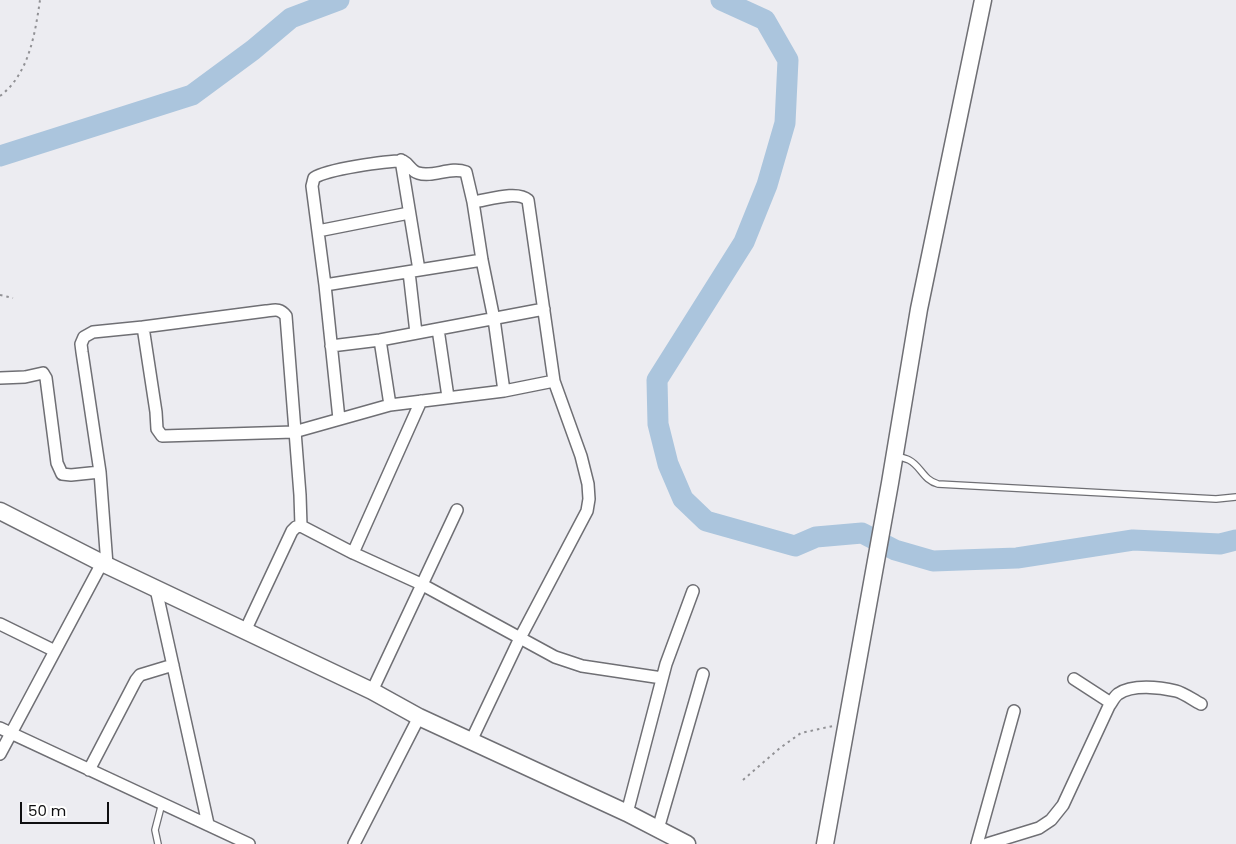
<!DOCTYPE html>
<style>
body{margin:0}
#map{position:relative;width:1236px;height:844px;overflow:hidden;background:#ececf1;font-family:Poppins,sans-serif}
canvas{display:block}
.scale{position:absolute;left:20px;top:802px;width:89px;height:22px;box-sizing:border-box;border:2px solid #0f0f11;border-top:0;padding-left:6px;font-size:15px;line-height:18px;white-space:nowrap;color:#0f0f11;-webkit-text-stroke:4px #fff;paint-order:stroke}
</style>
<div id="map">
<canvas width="1236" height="844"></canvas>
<div class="scale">50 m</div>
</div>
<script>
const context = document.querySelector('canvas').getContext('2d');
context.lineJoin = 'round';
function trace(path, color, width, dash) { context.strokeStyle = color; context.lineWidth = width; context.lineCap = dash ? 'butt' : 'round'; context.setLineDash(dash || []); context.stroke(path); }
trace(new Path2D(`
 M721,0L765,20L788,60L785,123L767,185L744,242L657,380L658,424L668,464L683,499L706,521L795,546L816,537L862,533L895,550L933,561L1017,558L1133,540L1220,544L1236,540
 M0,156L192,95L253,50L291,18L339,0`), '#abc5dd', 21);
const lane = new Path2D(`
 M896,456C900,457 905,458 909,460C921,466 923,480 938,484L1216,499L1236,497
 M158,844L155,830L162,803`);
const street = new Path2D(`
 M401,160L419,270
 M473,202L482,260L494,319L504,391
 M318,231L409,213
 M409,272L416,333
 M325,285L312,186L314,178C327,169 386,161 403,161C409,164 411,171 418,173C433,178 450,166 466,172L473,202C488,200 517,190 528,200L554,381L581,456L588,484L589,499L587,511L520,638L471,741
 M143,327L156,412L157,429L162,436L294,432L390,405L504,391L554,381
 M438,329L448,397
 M380,340L390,405
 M331,346L380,340L544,309
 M0,378L25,377L43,373L46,378L57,463L62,474L71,475L100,472
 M339,419L325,285L482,260
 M353,553L421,401
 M107,565L100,472L82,352L81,344L84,337L93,332L143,327L266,311C275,310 280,308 286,316L300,495L301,526
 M156,589L208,824
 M0,624L55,651
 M245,631L292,531L296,527L301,526L353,553L421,584L555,657L582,666L662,678
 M1074,679L1111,703
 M372,691L457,510
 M0,728L249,844
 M0,754L102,563
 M89,770L136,680L140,675L173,665
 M627,813L666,664L693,591
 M658,829L703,674
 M354,844L419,717
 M977,844L1014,711
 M987,844L1039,828L1051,820L1063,805L1109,706C1112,702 1114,697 1118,694C1132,684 1160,687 1176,691C1184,693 1193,700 1201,704`);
const secondary = new Path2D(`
 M0,511L102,563L372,691L419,717L627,813L687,844
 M825,844L890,483L919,309L983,0`);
trace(lane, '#6f6f74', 8);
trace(street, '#6f6f74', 14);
trace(secondary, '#6f6f74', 19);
trace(new Path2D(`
 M0,96C29,74 35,34 40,0
 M0,295L13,298
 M743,780L780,748L801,733L833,726`), '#919195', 2, [2.5, 4]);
trace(lane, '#fff', 5.5);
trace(street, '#fff', 11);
trace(secondary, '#fff', 16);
</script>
